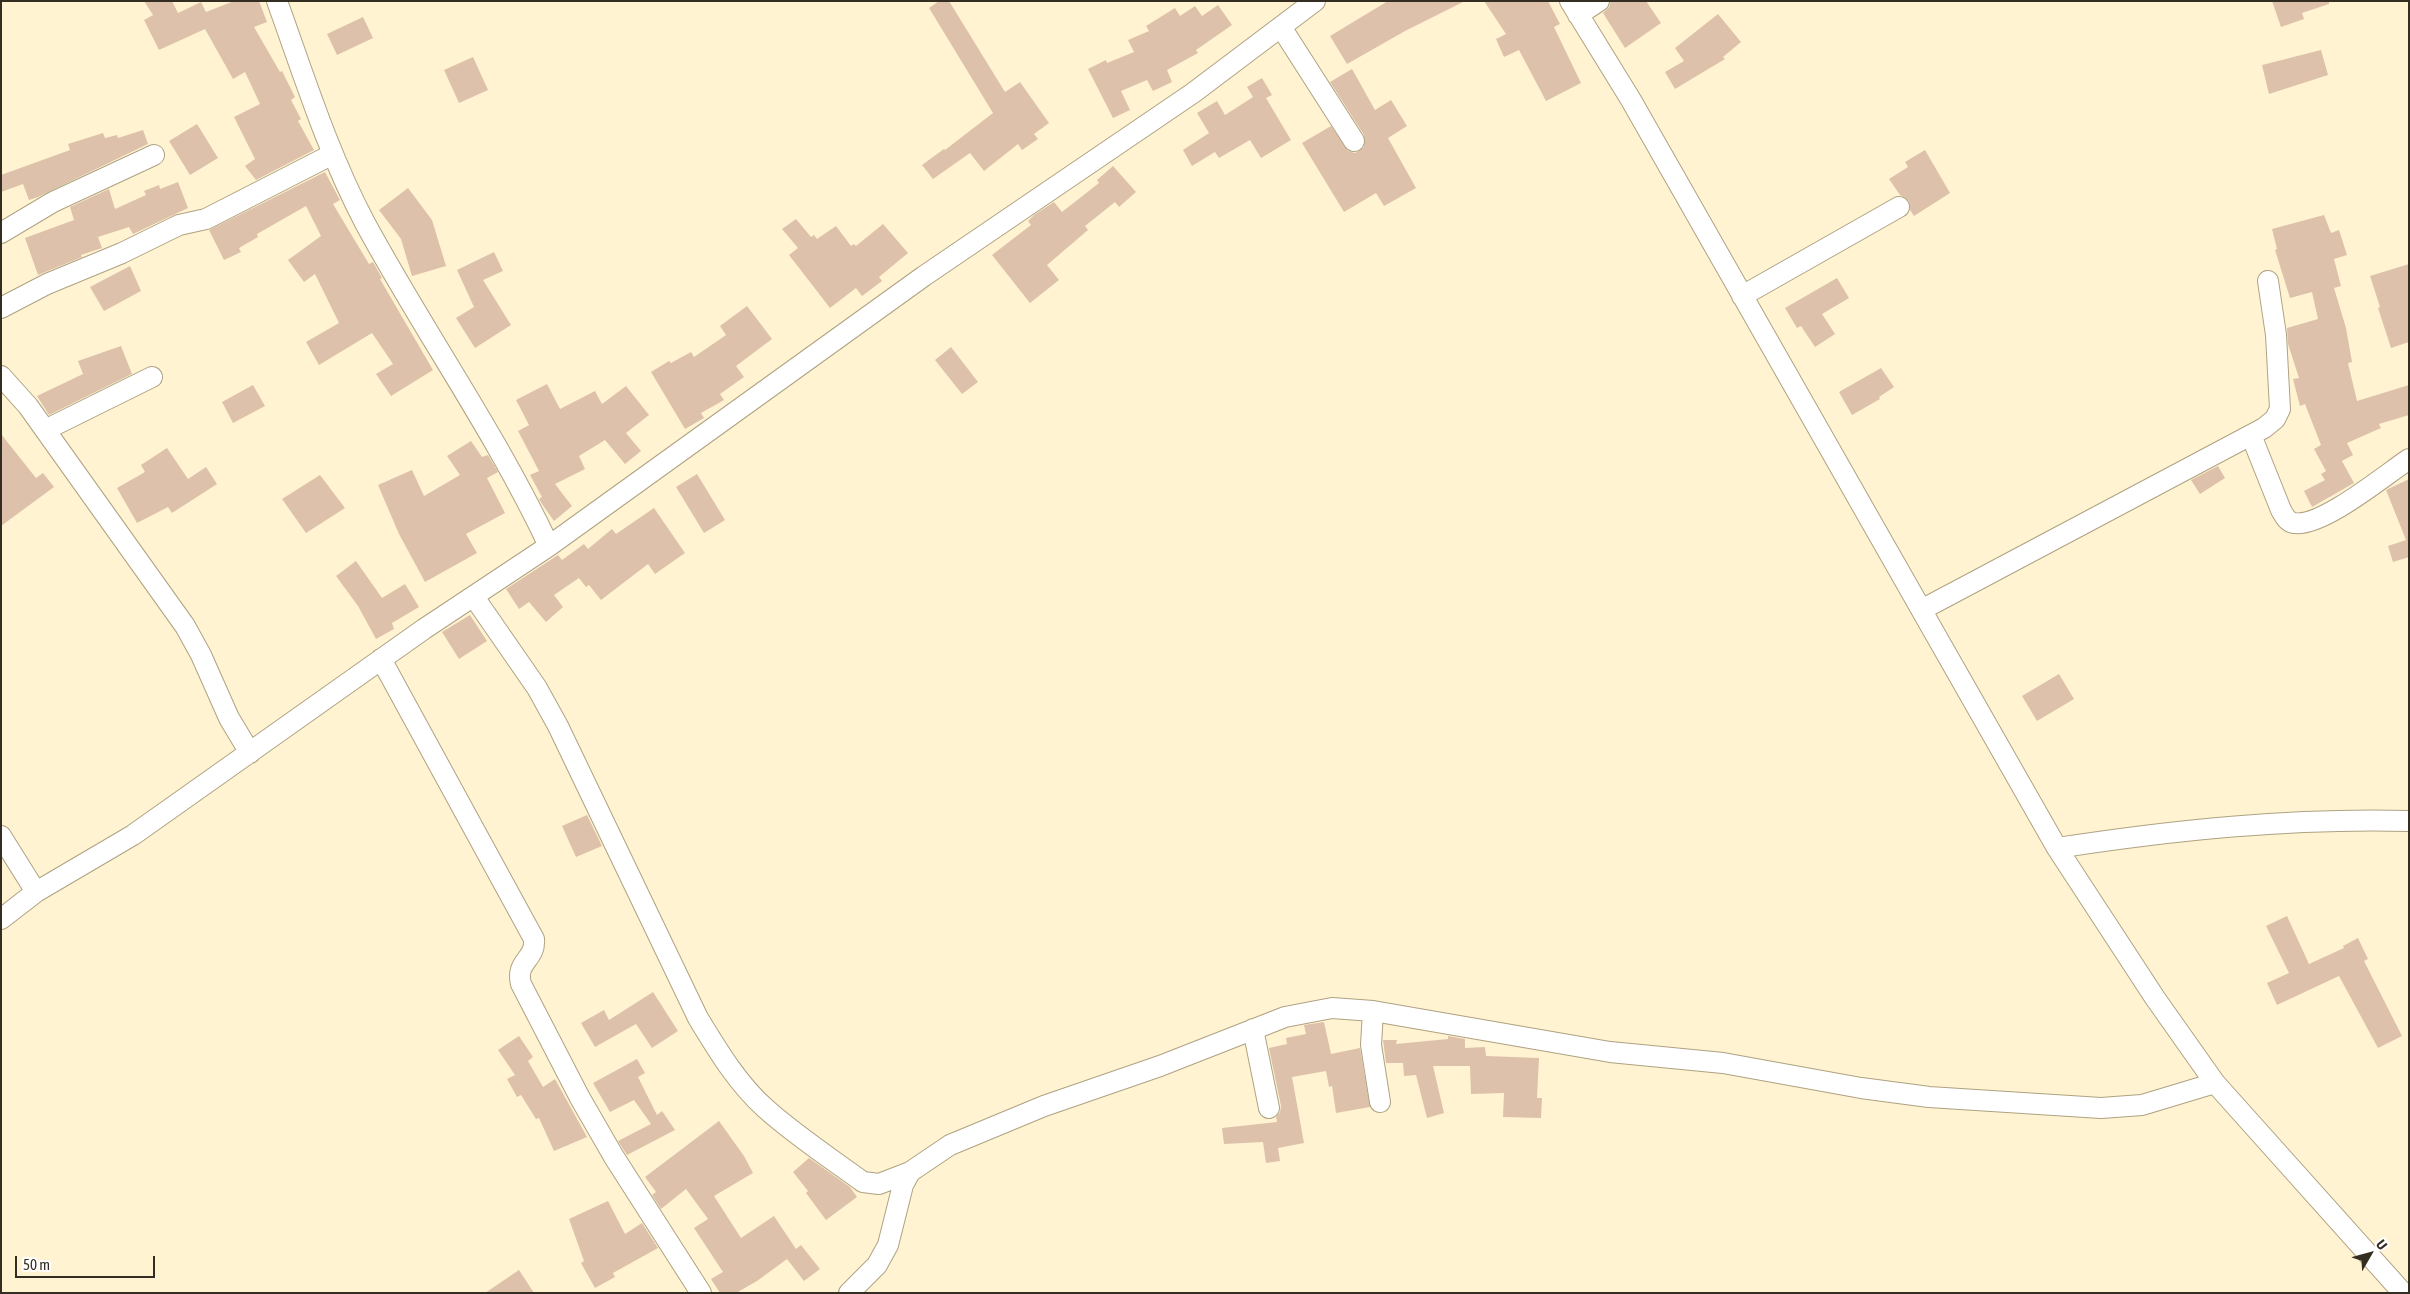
<!DOCTYPE html>
<style>
body{margin:0}
#map{position:relative;width:2410px;height:1294px;overflow:hidden;background:#fff3d1;font-family:"Asap Condensed",sans-serif}
canvas{display:block}
.frame{position:absolute;inset:0;border:2px solid #332e21;pointer-events:none}
.north{position:absolute;left:2345px;top:1229px;width:50px;height:50px;-webkit-text-stroke:4px #fff;paint-order:stroke;rotate:52deg;font-size:14px;font-weight:700;line-height:20px;text-align:center;color:#332e21}
.north::after{content:'';display:block;margin:auto;width:18px;height:22px;background:#332e21;clip-path:polygon(50% 0,100% 100%,50% 72%,0 100%)}
.scale{position:absolute;left:15px;top:1256px;width:140px;height:22px;box-sizing:border-box;border:2px solid #332e21;border-top:0;padding-left:6px;font-size:15px;line-height:18px;white-space:nowrap;color:#332e21;-webkit-text-stroke:4px #fff;paint-order:stroke}
</style>
<div id="map">
<canvas width="2410" height="1294"></canvas>
<div class="frame"></div>
<div class="north">U</div>
<div class="scale">50 m</div>
</div>
<script>
const context = document.querySelector('canvas').getContext('2d');
context.lineJoin = 'round';
function fillPath(path, color) { context.fillStyle = color; context.fill(path, 'evenodd'); }
function trace(path, color, width, dash) { context.strokeStyle = color; context.lineWidth = width; context.lineCap = dash ? 'butt' : 'round'; context.setLineDash(dash || []); context.stroke(path); }
fillPath(new Path2D(`
 M144,1H172L178,13L201,2L206,12L234,1H259L267,22L254,27L280,72L282,71L295,97L291,100L301,119L298,121L314,150L256,180L245,166L255,159L234,117L260,104L245,72L233,79L205,29L159,50L144,20L153,15Z
 M939,1H949L1005,92L1020,82L1049,123L1034,134L1038,139L1022,150L1018,144L984,171L970,153L933,179L922,165L944,149L945,150L993,113L929,8Z
 M1388,1H1465L1405,31L1347,64L1330,36Z
 M1484,1H1548L1560,24L1554,27L1581,83L1546,101L1519,50L1504,57L1496,39L1506,34Z
 M1611,1H1646L1661,23L1625,48L1603,13L1609,7Z
 M2272,1H2329V4L2302,13L2304,19L2281,27Z
 M1218,5L1232,25L1196,50L1198,53L1167,70L1172,82L1153,91L1147,80L1121,91L1130,110L1113,118L1088,69L1106,60L1107,63L1134,52L1128,40L1149,31L1146,26L1175,8L1180,16L1195,6L1202,16Z
 M1718,14L1741,42L1723,57L1725,59L1675,89L1665,72L1684,61L1675,48Z
 M363,17L373,38L337,55L327,34Z
 M2321,50L2328,75L2269,94L2262,65Z
 M473,57L488,90L459,103L444,70Z
 M1352,69L1375,110L1391,100L1407,126L1388,138L1416,188L1384,206L1376,193L1344,212L1302,143L1331,126L1348,151L1355,153L1364,147V135L1330,82Z
 M1262,78L1272,95L1266,98L1291,140L1261,158L1250,140L1219,158L1215,152L1192,166L1183,150L1209,133L1197,113L1217,101L1225,115L1253,97L1247,87Z
 M197,124L218,158L190,175L169,141Z
 M143,130L148,144L38,197L29,200L23,184L1,192V175L70,150L68,144L103,133L105,138L117,135L118,138Z
 M1925,150L1950,193L1914,216L1910,210L1909,201L1900,195L1889,179L1908,167L1905,162Z
 M1113,166L1136,192L1119,207L1115,202L1085,226L1088,230L1047,265L1059,280L1030,303L992,255L1031,225L1028,221L1034,215L1054,202L1062,212L1099,183L1097,180Z
 M325,172L340,200L333,204L369,264L373,262L382,278L380,279L433,370L391,396L376,374L393,364L372,333L319,365L306,342L339,323L315,274L304,282L288,260L321,236L306,206L257,234L258,237L239,248L241,252L224,260L209,230Z
 M178,182L188,208L133,234L129,227L98,237L102,248L81,255L82,257L38,275L25,238L74,220L70,207L109,189L115,209L146,195L144,191L159,185L160,189Z
 M408,188L432,220L446,266L412,276L401,239L379,210Z
 M2324,215L2331,233L2339,230L2347,255L2334,259L2341,286L2334,288L2346,328L2352,362L2348,363L2357,401L2409,385V415L2379,424L2381,428L2347,443L2353,455L2342,461L2354,483L2312,507L2304,491L2325,480L2321,474L2326,471L2314,449L2321,445L2305,404L2300,406L2293,379L2299,378L2288,344L2287,328L2318,319L2312,292L2290,298L2275,250L2277,249L2272,229Z
 M796,219L811,237L814,235L817,239L836,226L851,246L854,244L856,246L883,224L908,253L879,277L882,281L862,296L856,288L830,308L789,255L798,248L782,229Z
 M494,252L503,271L483,280L511,325L475,348L456,318L474,307L457,270Z
 M2409,264V342L2391,348L2378,308L2380,307L2370,276Z
 M130,266L141,291L104,311L90,287Z
 M1837,278L1849,298L1822,314L1835,334L1815,347L1801,326L1797,328L1785,308Z
 M747,306L772,339L736,366L744,377L720,394L724,400L701,413L704,418L685,429L651,372L669,361L671,363L691,352L694,357L726,335L720,326Z
 M121,346L132,374L49,415L37,396L83,374L78,361Z
 M951,347L978,382L962,394L935,360Z
 M1881,368L1894,387L1879,397L1880,399L1852,415L1839,392Z
 M547,384L560,409L595,391L602,404L626,386L649,415L626,433L641,451L625,464L605,440L579,456L585,469L555,484L572,506L554,521L542,504L539,499L542,497L530,475L539,471L518,431L529,425L516,400Z
 M253,385L265,406L233,423L222,402Z
 M1,434L36,478L43,473L54,487L1,526Z
 M471,441L482,457L488,455L498,472L487,478L505,513L466,534L477,553L425,582L399,534L378,485L412,470L424,496L460,475L447,456Z
 M167,448L188,479L206,467L217,484L172,513L168,507L137,523L117,488L145,472L141,465Z
 M2218,466L2225,478L2200,494L2191,480Z
 M697,474L725,520L704,533L676,487Z
 M320,475L345,508L306,533L282,499Z
 M2409,479V557L2393,562L2388,546L2406,540L2386,490Z
 M654,508L685,553L655,574L648,564L601,600L589,585L586,587L579,578L554,595L563,607L546,622L529,602L519,609L506,589L558,555L562,560L584,544L588,549L612,529L616,534Z
 M356,561L382,598L405,584L419,607L392,623L394,629L376,639L358,606L336,576Z
 M470,615L487,641L459,659L442,632Z
 M2059,674L2074,699L2037,721L2022,696Z
 M587,815L602,846L576,857L562,826Z
 M2287,916L2309,964L2344,948L2343,946L2358,938L2368,959L2364,961L2402,1036L2378,1048L2339,976L2277,1005L2267,983L2289,973L2266,926Z
 M653,992L678,1031L652,1048L636,1024L595,1047L581,1023L604,1010L609,1020Z
 M1324,1022L1331,1054L1360,1048L1370,1107L1336,1113L1332,1086L1329,1087L1326,1071L1292,1077L1304,1143L1278,1148L1280,1161L1266,1163L1263,1142L1224,1144L1222,1128L1277,1122L1276,1117L1280,1112L1281,1106L1269,1048L1287,1044L1286,1038L1306,1034L1304,1025Z
 M519,1036L533,1057L528,1061L543,1087L555,1079L587,1137L554,1151L539,1118L536,1119L521,1095L517,1097L507,1079L515,1075L498,1050Z
 M1448,1036L1465,1039V1048L1485,1047L1486,1056L1539,1058L1537,1098H1542L1541,1118L1503,1117L1504,1093L1471,1094L1470,1066H1433L1444,1113L1427,1118L1416,1075L1404,1076L1403,1063H1386L1383,1040H1397L1396,1044L1448,1039Z
 M637,1059L645,1073L638,1077L657,1115L662,1111L675,1130L627,1155L618,1141L651,1124L634,1100L610,1112L593,1083Z
 M719,1121L744,1156L753,1173L714,1196L741,1238L774,1216L796,1249L801,1245L820,1269L804,1281L787,1259L757,1281L736,1293H720L711,1279L723,1272L694,1228L708,1219L686,1189L661,1209L652,1195L656,1192L645,1177Z
 M809,1158L850,1187L857,1197L826,1220L806,1193L808,1191L793,1172Z
 M608,1201L625,1234L642,1223L658,1248L613,1273L615,1277L595,1288L581,1263L584,1261L569,1219Z
 M519,1270L534,1293H485Z`), '#dec1aa');
const minor = new Path2D(`
 M277,1C304,76 328,153 365,223C424,332 496,433 549,546
 M1570,1L1631,100L2057,848L2155,998L2215,1083L2403,1293
 M1578,15L1599,1
 M1281,27L1354,141
 M1,233L53,202L154,155
 M1742,296L1899,207
 M1,308L47,284L122,253L179,225L206,219L333,154
 M1,376L28,406L185,626L201,655L229,718L250,753
 M45,430L152,377
 M2251,435L2281,510C2284,515 2287,522 2294,523C2321,528 2385,475 2409,459
 M474,597L537,688L558,726L698,1018C717,1049 737,1083 765,1108C795,1135 830,1158 863,1182L879,1184L910,1172
 M1923,609L2264,428L2275,419L2280,409L2276,335L2268,281
 M381,659L534,939C536,960 515,961 521,984L580,1098L614,1157L701,1293
 M1,836L36,892
 M2057,848C2174,830 2290,818 2409,821
 M1,919L36,892L133,835L424,629L549,546L924,276L1193,93L1315,1
 M1373,1011L1371,1045L1380,1102
 M1253,1029L1269,1108
 M849,1293L877,1265L888,1245L903,1185L910,1172L950,1145L1044,1106L1160,1066L1285,1017L1332,1008L1373,1011L1610,1052L1723,1063L1861,1088L1929,1097L2101,1108L2142,1105L2215,1083`);
trace(minor, '#aea282', 22);
trace(minor, '#fff', 20);
</script>
